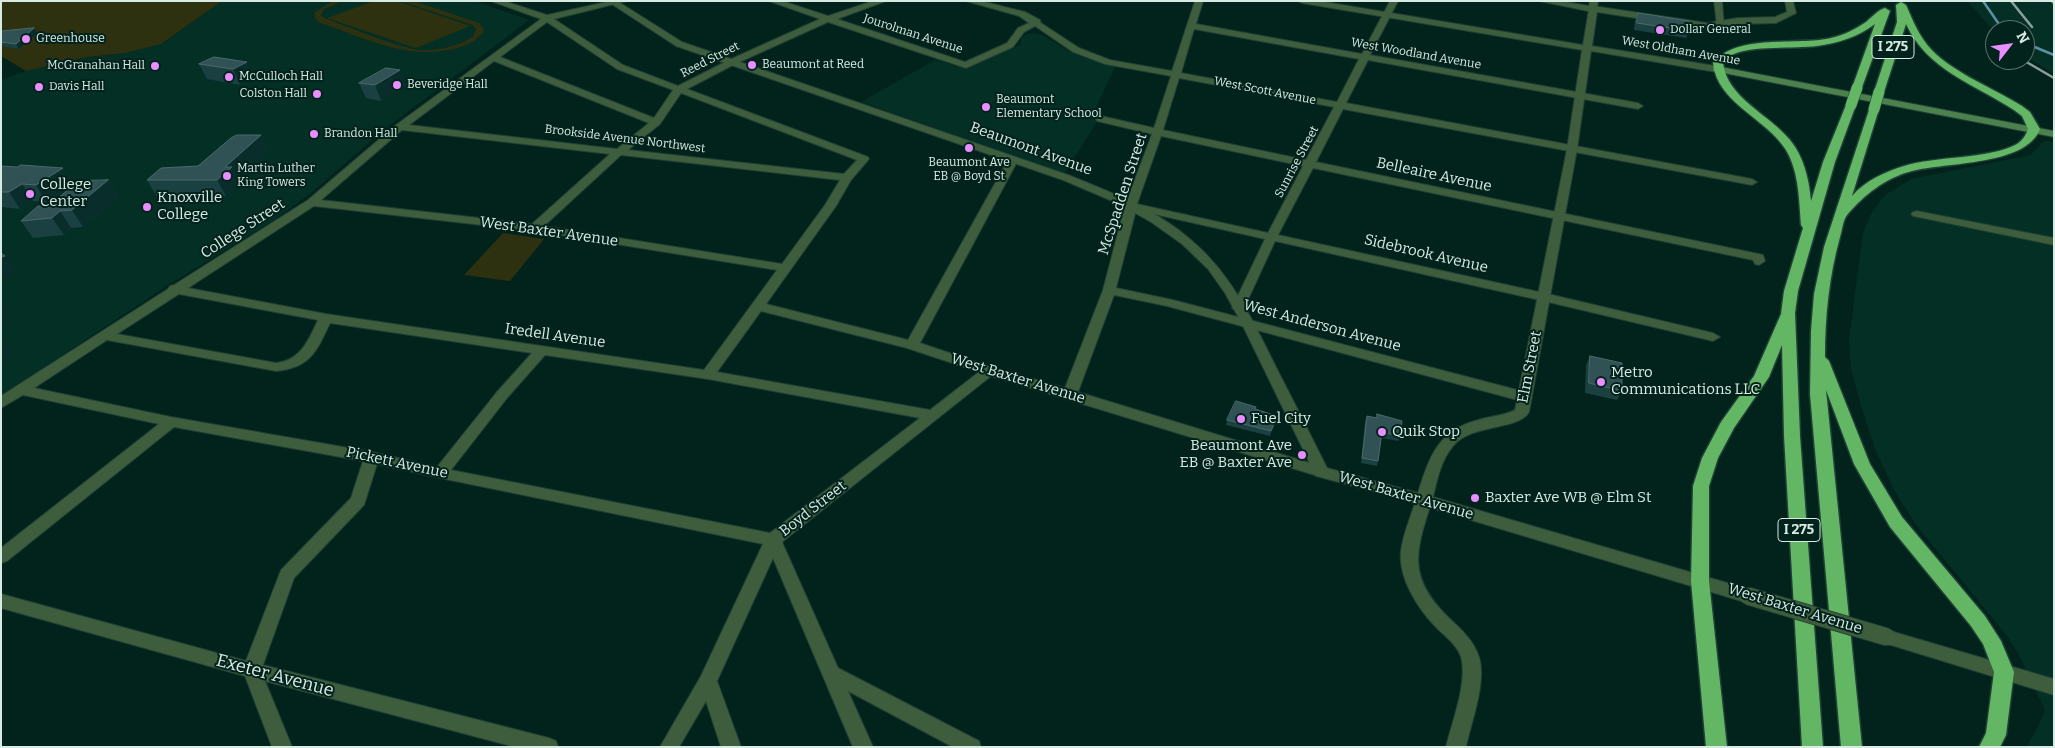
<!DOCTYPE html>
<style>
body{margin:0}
#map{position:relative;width:2055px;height:748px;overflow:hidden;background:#02231b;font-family:Bitter,serif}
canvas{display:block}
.frame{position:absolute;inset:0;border:2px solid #d8eae4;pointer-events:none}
.north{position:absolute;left:1985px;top:20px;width:50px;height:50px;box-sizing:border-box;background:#02231b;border:1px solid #58736b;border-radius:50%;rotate:60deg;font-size:14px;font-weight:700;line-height:20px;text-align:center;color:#d8eae4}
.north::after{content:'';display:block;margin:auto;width:18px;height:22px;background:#e88eff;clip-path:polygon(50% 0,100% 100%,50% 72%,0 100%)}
</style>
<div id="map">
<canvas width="2055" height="748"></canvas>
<div class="frame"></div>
<div class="north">N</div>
</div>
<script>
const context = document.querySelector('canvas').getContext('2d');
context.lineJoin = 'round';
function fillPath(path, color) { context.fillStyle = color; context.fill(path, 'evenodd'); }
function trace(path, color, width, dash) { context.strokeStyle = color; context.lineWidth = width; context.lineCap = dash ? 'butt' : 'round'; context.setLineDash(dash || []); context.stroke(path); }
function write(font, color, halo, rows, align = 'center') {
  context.font = font + ' Bitter,serif'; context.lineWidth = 4; context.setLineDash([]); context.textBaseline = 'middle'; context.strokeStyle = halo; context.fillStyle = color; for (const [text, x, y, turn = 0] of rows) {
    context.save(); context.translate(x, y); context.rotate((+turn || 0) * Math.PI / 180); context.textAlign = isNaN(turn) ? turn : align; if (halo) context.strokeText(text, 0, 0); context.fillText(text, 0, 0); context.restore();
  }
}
fillPath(new Path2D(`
 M222,1H475L529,20L380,133L310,194L274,220L168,285L1,396V80L26,71L51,65L87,57L125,53L161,44Z
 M1967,1H2054V74L2025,56V30H1995V32Z
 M1035,33L1044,36L1074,54L1115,67L1094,112L1098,120L1065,173L861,102L935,60L964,68L1020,45L1022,37L1027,34Z
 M2046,141L2054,142V747H2026L2035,733L2045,710L2019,655L2008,637L1917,526L1895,492L1875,449L1859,399L1851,369L1849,340L1863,233L1871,214L1885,195L1911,179L2031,155L2041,143Z`), '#042f25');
fillPath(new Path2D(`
 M1,1H222L161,44L125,53L87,57L26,71L1,56Z
 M333,1H342L324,9L321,15L324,18C352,28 385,43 413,49C432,53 456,47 473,37L476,29L473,25L400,1H414L479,23L484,29C480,39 470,44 460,47C411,63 363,37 318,22L315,18V12Z
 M374,1H397L470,26L416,48L327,18Z
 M503,233L544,239L510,281L464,275Z`), '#2e3110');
trace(new Path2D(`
 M1983,1L2003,30
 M2025,43L2054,55`), '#5d90a4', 2.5);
const minor = new Path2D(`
 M491,1H504L547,15L611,1H627L554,19L623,65L678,86L729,60L820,19L769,1H782L828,16L873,1H886L837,19L965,62L1007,43L1018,28L1029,23L1019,16L966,1H981L1025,12L1040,20L1041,23L1079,48L1110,60L1172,71L1195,1H1203L1196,24L1362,54L1390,1H1398L1370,55L1638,103L1643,106L1638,109L1368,60L1346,103L1752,179L1757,182L1752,185L1343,109L1316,162L1759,254L1763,255L1765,261L1759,265L1755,264L1753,260L1313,168L1278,235L1544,293L1713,333L1720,337L1713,341L1544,301L1275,241L1244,308L1238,312L1232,308L1265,239L1136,210L1116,288L1173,300L1525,392L1530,394L1532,397L1530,400L1525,402L1167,306L1114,295L1078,392L1326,468L1329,472L1326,476L1321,477L991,376L782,542L838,668L979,741L981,747H953L848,691L873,747H853L773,558L717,681L741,747H721L706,701L679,747H660L701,676L763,544L440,478L377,464L364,505L294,578L263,665L549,738L556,741L558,747H515L265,681L292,747H272L245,676L1,608V594L246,661L281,570L351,498L363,461L174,427L7,561L1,563V548L159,424L23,395L1,408V396L168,289L170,286L174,285L308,200L396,125L541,19ZM547,22L617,69L673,90L654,118L500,57ZM828,22L966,68L1013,47L1024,32L1035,26L1073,52L1105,64L1171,76L1154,128L1101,116L1096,119L1097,121L1152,134L1125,206L1103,290L1065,388L994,368L920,343L1018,160L1017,158L1013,157L1008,160L908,340L766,304L836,206L851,180L869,159L868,157L687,89L735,64ZM1194,29L1359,59L1337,102L1181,73ZM494,61L649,123L617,149L409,125ZM1179,78L1334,107L1306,160L1163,130ZM681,93L857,160L844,174L628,150L660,124ZM402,130L610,154L532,224L321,200ZM1161,136L1303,166L1268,233L1137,204ZM621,155L840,180L825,205L782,264L544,226ZM314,206L535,231L777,270L704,370L326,314L188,288ZM179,294L318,320C308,341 301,360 276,363L117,334ZM761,311L907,348L979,372L930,410L717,372ZM330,323L532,353L497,392L437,467L372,452L171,417L34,388L107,340L276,371C310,368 317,351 330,323ZM545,355L708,379L920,418L770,533L451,470L507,398Z
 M1539,1H1560L1589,6L1590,1H1598L1597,9L1593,12Z
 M1714,1H1722L1724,27L1717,25Z
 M1917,211L2054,238V245L1913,216L1911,214L1913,212Z
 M1424,494L1430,496L1432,500C1416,551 1406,576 1449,618C1461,629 1474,641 1479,657C1487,682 1471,722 1466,747H1446C1452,722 1468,682 1461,657C1457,644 1443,635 1434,625C1417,607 1398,577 1401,551C1403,534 1411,516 1416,500L1418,496Z`);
const tertiary = new Path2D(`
 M607,1H617L682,42L1071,176C1113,193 1157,210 1191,240C1233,275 1255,325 1279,373C1295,404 1311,436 1327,468L1418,493C1429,456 1439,430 1478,420C1491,416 1503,416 1515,410L1567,149L1582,50L1302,3L1298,1H1319L1583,45L1589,9L1593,6L1707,23L1738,18L1775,17L1787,12L1785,1H1793L1796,13L1776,23L1738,24L1707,29L1597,12L1592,46L1716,66L1721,69L1716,72L1591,51L1577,149L1529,412C1518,431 1472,423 1453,446C1441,460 1437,480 1433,497L1748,589L1754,591L1757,596L1754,601L1748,603L1394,497L1316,476L1241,322L1225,293L1208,269L1182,244L1151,222L1117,203L1063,180L676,46Z
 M1887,630L2054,679V695L1881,642L1878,637L1881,632Z`);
const secondary = new Path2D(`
 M1716,66L2054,131V137L1713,71V67Z`);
const motorway = new Path2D(`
 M1901,2L1906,5C1911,16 1916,29 1923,39C1942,69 1992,87 2022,106L2030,112L2040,129C2026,166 1946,162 1912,171C1885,178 1864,195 1847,215C1843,220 1842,231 1840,237C1829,277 1825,316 1825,357L1829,361L1870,464L1902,517L1985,616L2001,641L2014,672L2006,735L2000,747H1979L1986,733L1994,672L1983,644L1971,626L1890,527L1854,464L1826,390L1862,747H1841L1810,394L1811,331L1814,294L1824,247L1870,107L1874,106L1879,109L1852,196C1866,180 1885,172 1904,166C1935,156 1991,159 2017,144C2023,140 2026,135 2028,129L2022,116L2014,110C1974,84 1927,70 1906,24L1884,92L1883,94H1875L1874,92L1897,22L1896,5Z
 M1885,8L1890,11L1861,90L1857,91L1852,88L1875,24C1858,37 1838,43 1817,46C1795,49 1751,45 1732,55C1729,57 1726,61 1723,63C1727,98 1770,115 1790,140C1804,157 1809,179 1811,201L1823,162L1846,105L1851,102L1856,105L1835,162L1798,291L1795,313L1800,436L1823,747H1802L1784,436L1782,345L1769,377L1734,428L1718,458L1709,486V581L1727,747H1706L1691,581L1693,486L1702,458L1721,422L1754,376L1781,314L1784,291L1803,228L1801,225C1799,200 1799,172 1786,150C1766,118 1717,103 1713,63C1737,33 1797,46 1831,38C1844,35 1856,29 1866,22C1872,17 1878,10 1885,8Z`);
trace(minor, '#203f37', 2);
trace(tertiary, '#203f37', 2);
trace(secondary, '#203f37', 2);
trace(motorway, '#203f37', 3);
fillPath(minor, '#3d5d3c');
fillPath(tertiary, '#3d5d3c');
fillPath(secondary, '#4c804d');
fillPath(motorway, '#62b664');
trace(new Path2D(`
 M2011,1L2032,27
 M2052,1L2054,3
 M2023,60L2054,78`), '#8aa19a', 2.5);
const tertiaryBridge = new Path2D(`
 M1748,596L1887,637`);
const motorwayBridge = new Path2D(`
 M1851,105L1857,88
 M1874,109L1879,92`);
trace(tertiaryBridge, '#203f37', 19, []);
trace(motorwayBridge, '#203f37', 12, []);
trace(tertiaryBridge, '#3d5d3c', 17);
trace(motorwayBridge, '#62b664', 11);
fillPath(new Path2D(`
 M1638,13L1689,31L1686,38L1634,30L1635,21Z
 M1,32L37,33L19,49L1,46Z
 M214,57L254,77L240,85L207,79L199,64Z
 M359,83L406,85L381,101L366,98Z
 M261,135L269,151L238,179L240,184L226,196L157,197L147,180L198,166Z
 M1,166L17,167L63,168L73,184L46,202L33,201L20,209L1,207Z
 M108,180L118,197L83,227L71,228L64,235L33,238L21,221L48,206Z
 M1590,356L1622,391L1617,400L1585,393L1586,365Z
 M1256,410L1276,421L1270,436L1226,425L1227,420Z
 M1377,414L1400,436L1399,441L1381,438L1378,461L1377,466L1361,463L1365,421L1367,416L1376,418Z`), '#1b4042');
fillPath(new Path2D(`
 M34,28L37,33L19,49L16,44Z
 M247,62L254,77L240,85L233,69Z
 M400,70L406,85L381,101L375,85Z
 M261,135L269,151L238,179L240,184L226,196L217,180L225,167Z
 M63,168L73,184L46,202L36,185Z
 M108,180L118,197L83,227L72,210Z
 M22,184L33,201L20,209L9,192Z
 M60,211L71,228L64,235L52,218Z
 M5,256L17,273L1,280V257Z
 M1,310L7,317L1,324Z
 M3,340L12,352L1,362V341Z
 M1277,416L1276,421L1270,436L1271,431Z`), '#092d2b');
const building = new Path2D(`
 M1638,13L1689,21V31L1637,23Z
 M34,28L16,44L1,42V32L3,31Z
 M214,57L247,62L233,69L199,64Z
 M386,68L400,70L375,85L359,83Z
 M237,135H261L225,167H232L217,180H147L161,168L198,166L231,138Z
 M21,165L63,168L36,185L22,184L9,192H1V166L17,167Z
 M108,180L72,210L60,211L52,218L21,221L38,206H48L79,181Z
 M1,253L5,256L1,257Z
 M1590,356L1622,363V391L1589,383Z
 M1236,401L1256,407L1255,409L1277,416L1271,431L1227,420Z
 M1377,414L1402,421L1400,436L1382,432L1378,461L1362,458L1367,416L1377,418Z`);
fillPath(building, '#305254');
trace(building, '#4a6a6a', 1);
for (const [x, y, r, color] of [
 [1660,30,5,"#e88eff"],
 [26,39,5,"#e88eff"],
 [752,65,5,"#e88eff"],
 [155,66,5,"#e88eff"],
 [229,77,5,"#e88eff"],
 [397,85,5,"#e88eff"],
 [39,87,5,"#e88eff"],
 [317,94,5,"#e88eff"],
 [986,107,5,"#e88eff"],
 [314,134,5,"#e88eff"],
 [969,148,5,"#e88eff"],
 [227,176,5,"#e88eff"],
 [30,194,5,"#e88eff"],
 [147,207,5,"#e88eff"],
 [1601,382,5,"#e88eff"],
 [1241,419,5,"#e88eff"],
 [1382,432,5,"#e88eff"],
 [1302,455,5,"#e88eff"],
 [1475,498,5,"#e88eff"]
]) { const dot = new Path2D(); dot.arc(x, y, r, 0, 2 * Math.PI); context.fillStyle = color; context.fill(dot); trace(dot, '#02231b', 2); }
write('12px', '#d8eae4', '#02231b', [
 ["Dollar General",1670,30],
 ["Greenhouse",36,39],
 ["Beaumont at Reed",762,65],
 ["McGranahan Hall",145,66,"right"],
 ["McCulloch Hall",239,77],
 ["Beveridge Hall",407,85],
 ["Davis Hall",49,87],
 ["Colston Hall",307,94,"right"],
 ["Beaumont",996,100],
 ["Elementary School",996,114],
 ["Brandon Hall",324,134],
 ["Beaumont Ave",969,163,"center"],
 ["EB @ Boyd St",969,177,"center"],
 ["Martin Luther",237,169],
 ["King Towers",237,183]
], 'left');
write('12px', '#d8eae4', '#02231b', [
 ["Jourolman Avenue",913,34,18],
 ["West Oldham Avenue",1681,51,10],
 ["West Woodland Avenue",1416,54,10],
 ["Reed Street",710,60,-27],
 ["West Scott Avenue",1265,91,11],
 ["Brookside Avenue Northwest",625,139,7],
 ["Sunrise Street",1297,162,-62]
]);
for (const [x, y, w] of [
 [1893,47,42],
 [1799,530,42]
]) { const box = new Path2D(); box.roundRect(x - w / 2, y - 11.5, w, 23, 4); context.fillStyle = '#02231b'; context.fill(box); trace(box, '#d8eae4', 1); }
write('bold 14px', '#d8eae4', null, [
 ["I 275",1893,47],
 ["I 275",1799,530]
]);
write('15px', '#d8eae4', '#02231b', [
 ["Beaumont Avenue",1031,149,20],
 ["Belleaire Avenue",1434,175,12],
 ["McSpadden Street",1123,194,-72],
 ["College Street",243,229,-33],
 ["West Baxter Avenue",549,232,8],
 ["Sidebrook Avenue",1426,254,13],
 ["West Anderson Avenue",1322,326,15],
 ["Iredell Avenue",555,336,8],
 ["Elm Street",1530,367,-79],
 ["West Baxter Avenue",1018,379,17],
 ["Pickett Avenue",397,463,12],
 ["West Baxter Avenue",1406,496,16],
 ["Boyd Street",813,509,-38],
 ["West Baxter Avenue",1795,609,17]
]);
write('15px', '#d8eae4', '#02231b', [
 ["College",40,185],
 ["Center",40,202],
 ["Knoxville",157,198],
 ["College",157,215],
 ["Metro",1611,373],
 ["Communications LLC",1611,390],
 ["Fuel City",1251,419],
 ["Quik Stop",1392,432],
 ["Beaumont Ave",1292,446,"right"],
 ["EB @ Baxter Ave",1292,463,"right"],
 ["Baxter Ave WB @ Elm St",1485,498]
], 'left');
write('18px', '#d8eae4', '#02231b', [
 ["Exeter Avenue",275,676,15]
]);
</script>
